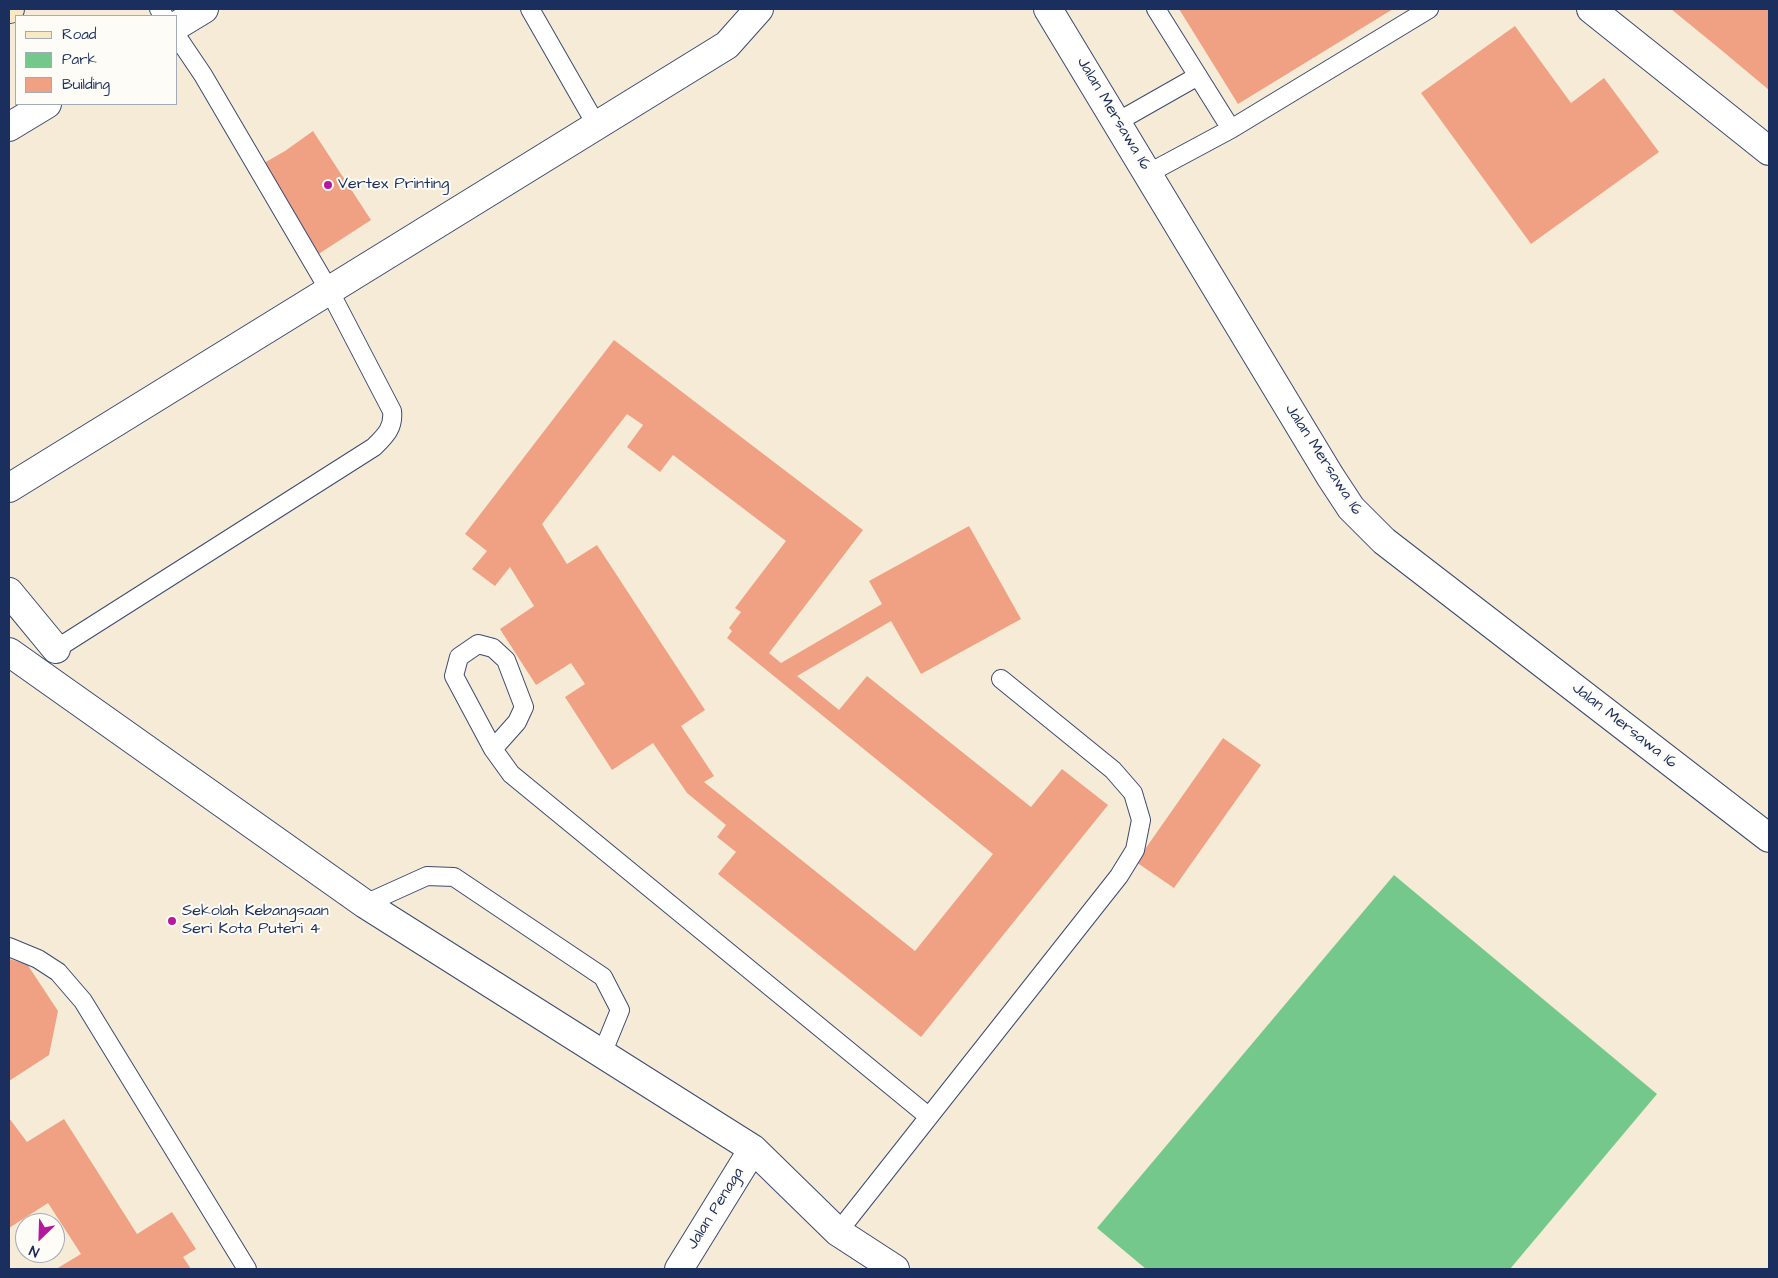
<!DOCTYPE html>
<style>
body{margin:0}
#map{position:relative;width:1778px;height:1278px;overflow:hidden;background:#f5ebd6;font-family:"Architects Daughter",sans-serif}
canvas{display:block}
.frame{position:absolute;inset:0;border:10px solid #1b2f5e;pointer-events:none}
.legend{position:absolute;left:15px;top:15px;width:162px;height:90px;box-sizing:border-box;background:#fdfcf7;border:1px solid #a3aaba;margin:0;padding:6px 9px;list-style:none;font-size:15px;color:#1b2f5e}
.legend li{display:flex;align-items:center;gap:10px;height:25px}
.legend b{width:25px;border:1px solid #a3aaba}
.north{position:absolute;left:15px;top:1213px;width:50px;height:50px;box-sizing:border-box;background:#fdfcf7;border:1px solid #a3aaba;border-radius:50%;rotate:204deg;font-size:14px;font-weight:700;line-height:20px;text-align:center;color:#1b2f5e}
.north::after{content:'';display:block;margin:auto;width:18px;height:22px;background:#b5179e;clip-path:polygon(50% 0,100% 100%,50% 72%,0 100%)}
</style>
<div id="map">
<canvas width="1778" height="1278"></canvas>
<div class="frame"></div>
<ul class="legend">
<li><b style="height:6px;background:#f8e8c3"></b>Road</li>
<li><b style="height:14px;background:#75c88b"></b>Park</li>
<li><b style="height:14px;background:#f0a183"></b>Building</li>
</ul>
<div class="north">N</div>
</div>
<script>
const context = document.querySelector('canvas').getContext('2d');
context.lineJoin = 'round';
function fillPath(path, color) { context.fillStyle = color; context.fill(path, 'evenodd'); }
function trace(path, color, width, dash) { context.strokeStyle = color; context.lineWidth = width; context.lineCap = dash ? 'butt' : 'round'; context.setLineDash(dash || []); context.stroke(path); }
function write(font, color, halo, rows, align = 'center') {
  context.font = font + ' "Architects Daughter",sans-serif'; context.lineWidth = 4; context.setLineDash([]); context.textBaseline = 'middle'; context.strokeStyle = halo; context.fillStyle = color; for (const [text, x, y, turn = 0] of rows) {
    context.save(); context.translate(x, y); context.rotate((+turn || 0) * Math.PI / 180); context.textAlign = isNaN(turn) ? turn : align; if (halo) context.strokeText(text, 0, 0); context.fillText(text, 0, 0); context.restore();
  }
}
fillPath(new Path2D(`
 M1394,875L1657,1094L1510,1269H1146L1097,1228Z`), '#75c88b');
fillPath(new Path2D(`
 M1179,9H1393L1238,104Z
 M1671,9H1769V90L1720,49Z
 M1515,26L1571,103L1604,78L1659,152L1531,244L1421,93Z
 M313,131L371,220L317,255L257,167L285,151Z
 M614,340L863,530L769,653L781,663L882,604L869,581L969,526L1021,619L921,674L891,621L797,676L839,710L867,676L1031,807L1062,769L1108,805L921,1037L718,874L736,852L717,837L726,825L687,793L653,743L612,770L565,697L585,684L571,663L536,685L500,629L534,606L510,567L495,586L472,569L487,551L465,534ZM627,414L643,425L627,447L660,472L673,455L786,541L735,608L741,612L729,628L732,631L727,638L993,854L915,951L704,782L714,776L681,726L705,710L597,545L567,564L542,524Z
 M1223,738L1261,765L1174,888L1136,862Z
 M9,959L27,964L58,1011L49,1055L9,1081Z
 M9,1118L27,1142L64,1119L137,1234L172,1212L196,1249L183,1257L191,1269H56L81,1254L48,1203L9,1228V1154L10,1153Z`), '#f0a183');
const lane = new Path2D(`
 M159,9L164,16
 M530,9L597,126
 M1156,9L1231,129
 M1117,122L1198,76
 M1149,173L1231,129L1429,9
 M56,649L374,447C385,436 394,428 392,411L329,290L203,75L176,35
 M493,749L517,722L524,707L506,660L493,648L478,644L459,657L454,676L493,749L511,774L928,1116
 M365,904L427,876L454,877L603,977L620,1010L602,1054
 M9,947L38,959L58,972L83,1001L247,1269
 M838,1232L1119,876L1135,850L1141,820L1133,793L1113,770L1001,679`);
const street = new Path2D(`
 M1048,9L1330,476L1351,508L1384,541L1769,838
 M1591,9L1769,151
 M176,26L204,9
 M9,127L47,104
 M9,488L727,45L759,9
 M9,592L56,649
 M9,652L365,904L753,1149L838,1232L895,1269
 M679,1269L753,1149`);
const secondary = new Path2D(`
 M9,9H10`);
trace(lane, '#3c4b70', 20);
trace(street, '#3c4b70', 30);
trace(secondary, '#3c4b70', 30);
trace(lane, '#fff', 18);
trace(street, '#fff', 28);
trace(secondary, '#f8e8c3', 28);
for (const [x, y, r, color] of [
 [328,185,5,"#b5179e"],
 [172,921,5,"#b5179e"]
]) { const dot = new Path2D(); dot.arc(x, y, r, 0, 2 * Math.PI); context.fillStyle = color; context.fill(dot); trace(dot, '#fdfcf7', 2); }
write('16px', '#1b2f5e', '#fdfcf7', [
 ["Jalan Mersawa 16",1113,114,59],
 ["Jalan Mersawa 16",1323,460,57],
 ["Jalan Mersawa 16",1624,726,38],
 ["Jalan Penaga",716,1209,-58]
]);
write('16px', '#1b2f5e', '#fdfcf7', [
 ["Vertex Printing",338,185],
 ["Sekolah Kebangsaan",182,912],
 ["Seri Kota Puteri 4",182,930]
], 'left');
</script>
